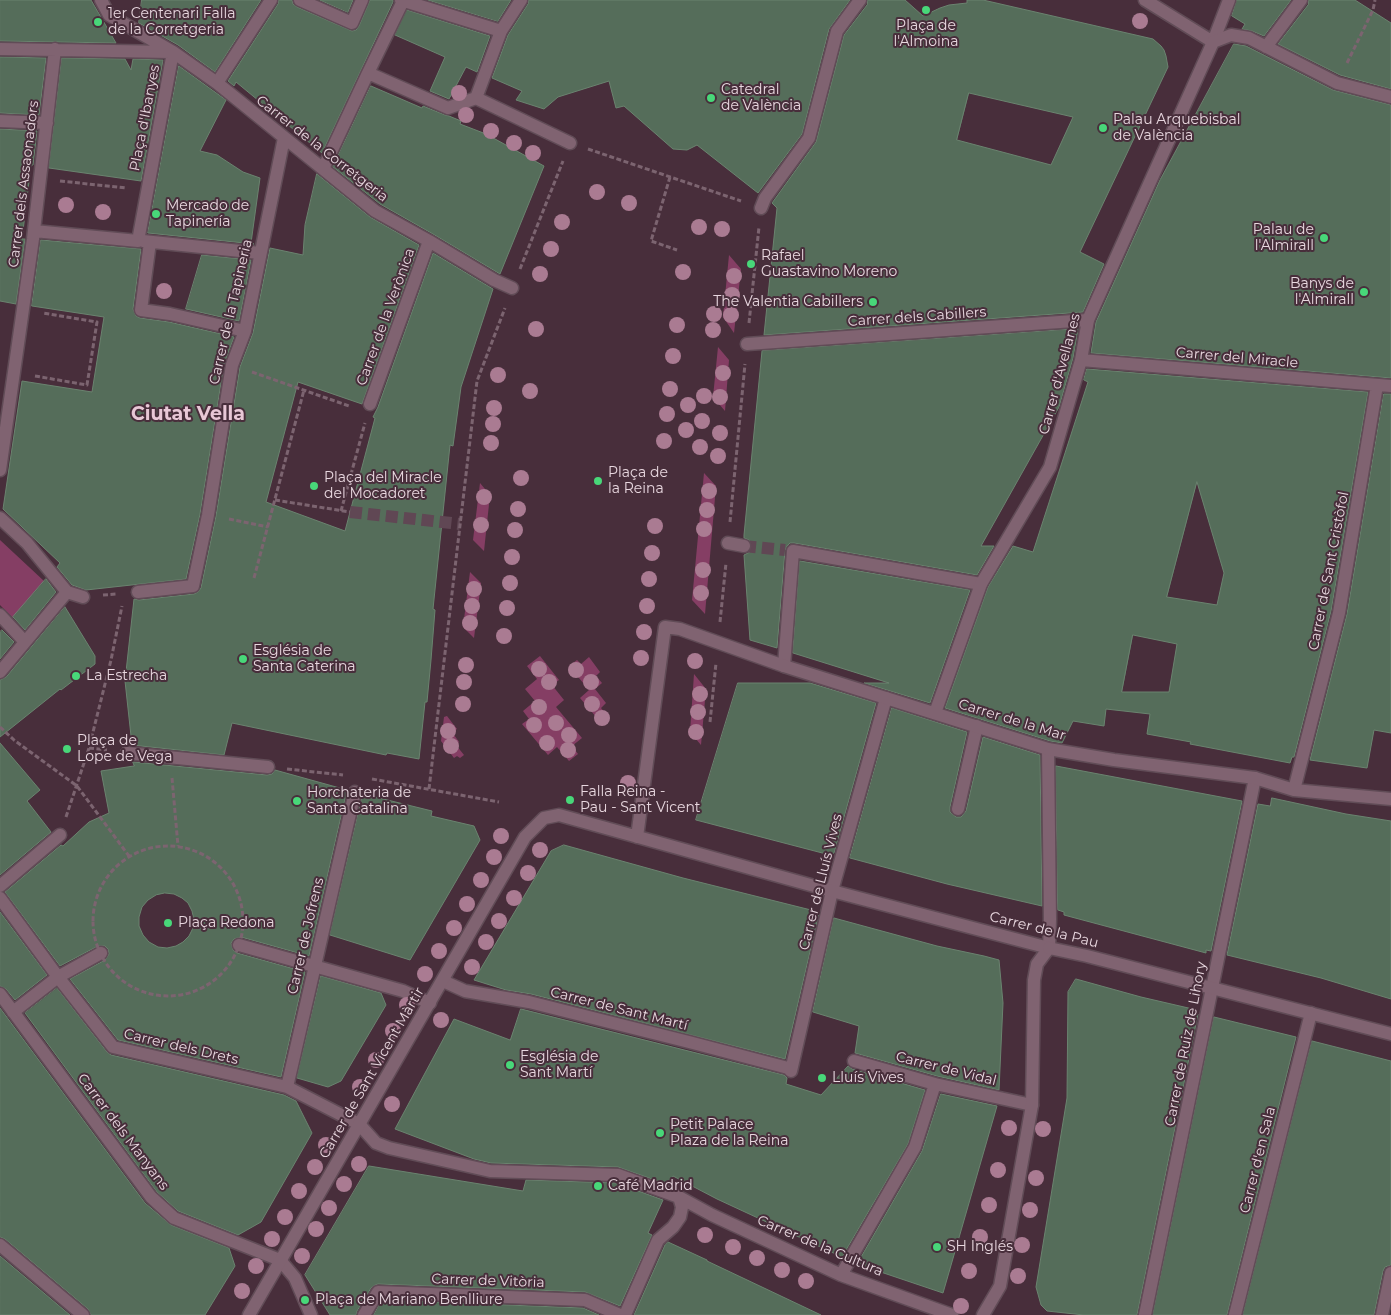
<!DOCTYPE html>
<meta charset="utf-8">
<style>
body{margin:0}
canvas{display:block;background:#482e3b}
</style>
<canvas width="1391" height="1315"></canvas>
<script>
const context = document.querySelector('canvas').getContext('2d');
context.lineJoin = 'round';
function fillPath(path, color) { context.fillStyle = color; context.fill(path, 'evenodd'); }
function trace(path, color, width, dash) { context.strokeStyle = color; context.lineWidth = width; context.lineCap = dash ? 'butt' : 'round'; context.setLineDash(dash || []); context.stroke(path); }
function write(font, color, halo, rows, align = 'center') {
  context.font = font + ' Montserrat,sans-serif'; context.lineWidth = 4; context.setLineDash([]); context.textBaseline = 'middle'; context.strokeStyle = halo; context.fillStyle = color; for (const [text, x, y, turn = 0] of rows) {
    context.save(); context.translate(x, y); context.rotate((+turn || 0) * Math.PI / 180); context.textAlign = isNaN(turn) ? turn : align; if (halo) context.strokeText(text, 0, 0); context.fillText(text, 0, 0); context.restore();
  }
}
fillPath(new Path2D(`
 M729,255L741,269L734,333L723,317Z
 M718,347L729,360L725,411L713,397Z
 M704,473L716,486L705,614L692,600Z
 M480,483L490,495L484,551L473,540Z
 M0,540L44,581L13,618L0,605Z
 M470,572L481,583L474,638L463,627Z
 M540,656L559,680L552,685L564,700L556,707L582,738L572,746L578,754L569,761L557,747L548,755L522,724L529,719L523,711L535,701L525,689L537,679L527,666Z
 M589,657L600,672L596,676L602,683L595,689L606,703L601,708L609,718L602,724L580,698L589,690L569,666L577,660L581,664Z
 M694,674L706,689L701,745L690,732Z
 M447,716L457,729L452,732L459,742L456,745L464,755L460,758L457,756L454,758L441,741L444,717Z`), '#853e64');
const building = new Path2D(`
 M0,0H91L116,43L0,41Z
 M142,0H261L215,72L178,45L139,23Z
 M279,0H292L293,4L297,7L352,31L356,30L359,26L370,0H393V2L322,153L236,82L234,86L228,81L278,4Z
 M320,0H353L348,12Z
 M428,0H511L498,21Z
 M529,0H850L829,29L802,134L758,193L697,145L687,150L673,149L624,106L616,108L609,81L558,97L544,109L516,100L522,91L492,78L508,35L528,4Z
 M868,0H905L923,16L940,8L949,5L967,3V0H983L1153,39L1161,46L1164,50L1166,56L1168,67L1080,252L1104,264L1083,312L764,335L777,208L772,203L816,142L844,35L867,5ZM969,93L1073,117L1051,165L957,140Z
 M1237,0H1291L1264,36L1252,31L1242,29L1245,24L1232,16Z
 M1309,0H1355L1391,23V89L1340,75L1278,44L1308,5Z
 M407,10L490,36L477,72L466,67L449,99L430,91L445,57L395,35Z
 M1234,44L1246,46L1333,90L1391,105V378L1091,353L1096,322L1160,180Z
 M0,57L46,58L39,115L0,113Z
 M62,58L125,59L131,70L133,59L163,60L141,181L49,168Z
 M179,66L226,100L200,151L217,155L243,172L260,178L251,243L254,244L148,233Z
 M371,86L422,108L423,106L445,115L449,116L461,121L460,124L486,134L544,166L500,274L433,234L380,204L333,167Z
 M0,129L37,131L33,165H31L22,239H25L16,304L0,301Z
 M317,174L370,217L419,245L362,404L298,382L266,502L345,531L375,418L373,417L378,407L433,253L493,289L461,387L453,446L450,445L433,609L435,610L431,660L427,702H425L419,759L387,753L386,755L232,723L224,755L132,745L125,681L134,599L139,600L194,594L198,592L201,588L216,516L240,367L253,333L270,248L303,255L305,225Z
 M41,240L141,249L133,309L136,316L140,318L169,322L234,337L224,364L200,514L186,579L86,590L72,585L57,567L60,563L3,509L22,381L92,392L104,317L32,306Z
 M202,255L251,260L239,321L186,309Z
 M1078,329L1073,358L1059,407L981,546H994L977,575L794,543H790L787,546L785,550L777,648L750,640L744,555L750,552L752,547L751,543L749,540L744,538V535L762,351Z
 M1087,369L1368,392L1331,611L1294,757H1292L1290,763L1190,744L1191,742L1147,734L1150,714L1106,709L1104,726L1073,721L1062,743L1050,741L945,708L988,587L1013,546L1033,552L1088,382L1084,380ZM1197,482L1224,573L1217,605L1167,597ZM1133,635L1177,644L1169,692H1122Z
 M1384,394H1391V733L1374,730L1367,768L1310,760L1347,614Z
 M800,561L970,590L930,703L864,683H889L793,653Z
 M46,579L56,592L25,630L13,617Z
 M65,607L95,656V664L61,690L60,689L0,737V680L6,677Z
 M2,630L14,642L0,659V632Z
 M738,683H810L876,703L834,853L830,855L696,820Z
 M892,708L967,732L950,807V812L956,817H961L966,811L983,737L1040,755L1042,906L947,884L850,858Z
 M0,743L40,790L27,801L51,832L0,875Z
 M133,762L267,775L272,774L275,770L347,790L309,956L241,937L234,939L231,943L233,950L237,953L305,972L281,1077L118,1040L70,979L105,960L109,954L108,949L105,946H98L60,966L5,892L61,845L63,846L89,822L109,813L101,771L134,766ZM165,893L174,894L182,898L188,903L192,911L194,920L193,928L189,936L183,942L176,946L167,948L158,947L149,942L143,935L139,926V917L142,907L148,900L156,895Z
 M1056,766L1242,801L1211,951L1206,950V953L1064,915V912L1058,910Z
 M363,794L432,811L431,816L474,826L480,840L410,960L330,935Z
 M1272,798L1346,814L1391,821V999L1321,978L1227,955L1258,804L1270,806Z
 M564,845L683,878L815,911L814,912L819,913L785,1059L531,994L506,990L474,980L551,851Z
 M0,912L47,975L15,1000L6,989L0,986Z
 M834,918L937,946L984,956L999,960L1003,1003L999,1090L937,1076L855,1053L859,1026L813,1012Z
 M321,976L381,993L386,1005L341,1081L328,1087L297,1078Z
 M1076,979L1141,997L1197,1010L1196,1013L1198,1014L1137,1315H1084L1047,1311L1041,1305L1036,1287L1067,1098L1068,992Z
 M57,988L107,1052L111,1055L284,1095L296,1101L312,1133L261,1222L238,1235L178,1211L157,1192L25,1013Z
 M0,1008L145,1203L171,1225L229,1248L235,1266L205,1315H91L88,1309L5,1239L0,1237Z
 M521,1009L784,1075L787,1078L786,1084L821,1095L848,1066L852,1069L925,1090L908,1144L842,1257L717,1199L673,1176L669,1185L618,1167L491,1163L474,1159L395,1129L454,1019L510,1040Z
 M1214,1017L1296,1037L1227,1315H1153Z
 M1312,1041L1391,1061V1265L1385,1267L1383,1271L1374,1315H1243Z
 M941,1094L997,1106L943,1293L857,1264L922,1151Z
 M369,1166L523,1191L526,1180L616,1183L663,1200L648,1233L652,1235L620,1306L585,1292L378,1284L375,1285L371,1288L357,1311L356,1315H330L305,1275Z
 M668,1242L707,1260V1261L821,1315H634L665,1245Z
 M0,1256L70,1315H0Z
 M382,1300L583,1308L599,1315H374Z`);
fillPath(building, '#556d5a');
trace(building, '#6a836f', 1);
trace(new Path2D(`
 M350,512L460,524
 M744,546L785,550`), '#604754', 12, [12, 6]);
const pedestrian = new Path2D(`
 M101,0L109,15L173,52L217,83L375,211L429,241L494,280L512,288
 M300,0L352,23L362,0
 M401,0L501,31
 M1145,0L1213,42L1229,0
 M0,49L170,52
 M368,73L403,1
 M217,83L271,0
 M476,98L501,31L521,0
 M0,121L47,123
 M323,169L368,73L448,108L476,98L570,143
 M761,208L765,198L809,138L837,31L860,0
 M34,231L138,241L173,52
 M143,241L260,253
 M150,242L141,310L170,314L245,331
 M747,344L1088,320
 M370,404L429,241
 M0,470L33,239L55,49
 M0,518L27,543L67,592L83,597
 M728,543L744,546
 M138,592L193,586L208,515L232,365L245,331L284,138
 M0,615L25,642
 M784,666L793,551L981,584
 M0,672L67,592
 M1048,749L1050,919L1049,948
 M127,753L268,767
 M958,809L977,726
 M0,886L60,835
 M0,898L58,977L113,1047L287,1087L359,1124L376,1143L389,1148L490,1171L618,1175L679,1197L712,1215L841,1275L952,1315
 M239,945L403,991L430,1003
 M443,981L465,991L529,1002L689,1042L788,1068L791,1071L832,891L886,698
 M0,994L151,1197L174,1218L280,1260L295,1278L311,1315
 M13,1012L58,977L101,953
 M854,1061L935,1084L1032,1105
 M287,1087L355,792
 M0,1245L83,1315
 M841,1275L915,1147L935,1084
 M364,1315L378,1292L585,1300L620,1315
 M625,1315L658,1240L673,1227L680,1217L682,1207L679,1197
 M1145,1315L1255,778
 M1235,1315L1311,1013
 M1382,1315L1391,1273`);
const minor = new Path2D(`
 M1266,47L1301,0
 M1081,360L1391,386
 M935,713L981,584L1050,467L1081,360L1088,320L1213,42L1231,35L1249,38L1337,83L1391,97
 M1294,790L1339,613L1377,385
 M637,837L665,627L680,629L784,666L1048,749L1114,760L1255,778L1294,790L1391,799
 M249,1315L525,837L544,818L559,815L832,891L1049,948L1037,964L1034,980L1032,1105L1000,1286L983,1315`);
const tertiary = new Path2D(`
 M1049,948L1087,956L1391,1034`);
trace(pedestrian, '#614c57', 15);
trace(minor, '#614c57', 15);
trace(tertiary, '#614c57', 15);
trace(new Path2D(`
 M1347,63L1373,10L1375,0
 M588,149L741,201
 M670,177L651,241L677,250
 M60,181L126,188
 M520,269L563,161
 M749,323L759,227
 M252,372L349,406
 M35,376L87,385L97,322L43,313
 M275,500L350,512
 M341,511L365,423
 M229,519L268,527
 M730,522L745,364
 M254,578L304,390
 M103,595L117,594
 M720,622L726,563
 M710,722L716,663
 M0,727L14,740L77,786L129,856
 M89,748L107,750
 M287,769L343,775
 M172,778L178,846
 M372,779L499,802
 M429,789L477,381L505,308
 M66,817L89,748L111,660L122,606
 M93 921a75 75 0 1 1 150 0a75 75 0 1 1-150 0Z`), '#7c6470', 3, [5, 2.5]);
trace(pedestrian, '#806371', 12);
trace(minor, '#806371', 12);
trace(tertiary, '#806371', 12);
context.fillStyle = '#aa7b92';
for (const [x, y] of [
 [1140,21],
 [459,93],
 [466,115],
 [491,131],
 [514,143],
 [533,153],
 [597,192],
 [629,203],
 [66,205],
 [103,212],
 [562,222],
 [699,227],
 [722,229],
 [551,249],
 [683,272],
 [540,274],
 [734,276],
 [164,291],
 [732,295],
 [714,314],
 [731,315],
 [677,325],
 [536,329],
 [713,330],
 [673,356],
 [723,373],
 [498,375],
 [670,389],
 [530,391],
 [704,396],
 [720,397],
 [688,405],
 [494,408],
 [667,414],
 [702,421],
 [493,424],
 [686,430],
 [720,433],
 [664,441],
 [491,443],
 [700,447],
 [718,456],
 [521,478],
 [709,491],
 [484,497],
 [518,509],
 [707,510],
 [481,525],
 [655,526],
 [704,529],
 [515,530],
 [652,553],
 [512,557],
 [703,570],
 [649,579],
 [510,583],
 [474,589],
 [701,593],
 [472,606],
 [647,606],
 [507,608],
 [470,623],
 [644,632],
 [504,636],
 [641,658],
 [695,661],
 [466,665],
 [539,669],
 [576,670],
 [464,682],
 [549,682],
 [591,682],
 [700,694],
 [463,704],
 [592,704],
 [539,707],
 [698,712],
 [602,718],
 [556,723],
 [534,725],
 [448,731],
 [696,732],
 [569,735],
 [547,743],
 [451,746],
 [568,750],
 [628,783],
 [501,836],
 [540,850],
 [494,857],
 [528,873],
 [481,880],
 [514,898],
 [467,904],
 [499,921],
 [454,928],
 [486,942],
 [439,951],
 [472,967],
 [425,974],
 [407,1005],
 [441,1020],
 [393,1031],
 [376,1060],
 [360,1087],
 [392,1104],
 [1009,1128],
 [1043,1129],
 [326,1145],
 [359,1164],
 [315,1167],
 [998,1170],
 [1036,1178],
 [344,1184],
 [299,1191],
 [989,1205],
 [329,1208],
 [1030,1210],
 [285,1217],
 [316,1229],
 [705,1235],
 [980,1237],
 [272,1239],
 [1022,1245],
 [733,1247],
 [302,1256],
 [757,1258],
 [256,1266],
 [782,1270],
 [969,1271],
 [1018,1276],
 [806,1281],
 [242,1291],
 [961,1306]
]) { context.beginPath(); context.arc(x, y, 8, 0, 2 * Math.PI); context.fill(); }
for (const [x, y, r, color] of [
 [926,10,5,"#48d779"],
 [98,22,5,"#48d779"],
 [711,98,5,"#48d779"],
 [1103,128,5,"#48d779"],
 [156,214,5,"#48d779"],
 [1324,238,5,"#48d779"],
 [751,264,5,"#48d779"],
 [1364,292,5,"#48d779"],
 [873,302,5,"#48d779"],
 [598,481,5,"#48d779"],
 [314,486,5,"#48d779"],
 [243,659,5,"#48d779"],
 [76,676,5,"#48d779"],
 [67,749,5,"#48d779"],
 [570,800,5,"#48d779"],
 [297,801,5,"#48d779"],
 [168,923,5,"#48d779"],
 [510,1065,5,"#48d779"],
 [822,1078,5,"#48d779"],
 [660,1133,5,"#48d779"],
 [598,1186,5,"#48d779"],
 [937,1247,5,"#48d779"],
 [305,1300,5,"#48d779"]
]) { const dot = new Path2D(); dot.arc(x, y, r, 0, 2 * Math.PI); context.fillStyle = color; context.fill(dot); trace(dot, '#482e3b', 2); }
write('14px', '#e8d7df', '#482e3b', [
 ["1er Centenari Falla",108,14],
 ["de la Corretgeria",108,30],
 ["Plaça de",926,26,"center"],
 ["l'Almoina",926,42,"center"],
 ["Catedral",721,90],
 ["de València",721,106],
 ["Palau Arquebisbal",1113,120],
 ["de València",1113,136],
 ["Mercado de",166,206],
 ["Tapinería",166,222],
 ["Palau de",1314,230,"right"],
 ["l'Almirall",1314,246,"right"],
 ["Rafael",761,256],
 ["Guastavino Moreno",761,272],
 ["Banys de",1354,284,"right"],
 ["l'Almirall",1354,300,"right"],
 ["The Valentia Cabillers",863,302,"right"],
 ["Plaça de",608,473],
 ["la Reina",608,489],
 ["Plaça del Miracle",324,478],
 ["del Mocadoret",324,494],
 ["Església de",253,651],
 ["Santa Caterina",253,667],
 ["La Estrecha",86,676],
 ["Plaça de",77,741],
 ["Lope de Vega",77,757],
 ["Falla Reina -",580,792],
 ["Pau - Sant Vicent",580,808],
 ["Horchateria de",307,793],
 ["Santa Catalina",307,809],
 ["Plaça Redona",178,923],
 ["Església de",520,1057],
 ["Sant Martí",520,1073],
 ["Lluís Vives",832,1078],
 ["Petit Palace",670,1125],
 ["Plaza de la Reina",670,1141],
 ["Café Madrid",608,1186],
 ["SH Inglés",947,1247],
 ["Plaça de Mariano Benlliure",315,1300]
], 'left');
write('14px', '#e8d7df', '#482e3b', [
 ["Plaça d'Ibanyes",145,118,-79],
 ["Carrer de la Corretgeria",322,149,38],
 ["Carrer dels Assaonadors",24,184,-83],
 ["Carrer de la Tapineria",231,312,-77],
 ["Carrer de la Verònica",386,317,-70],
 ["Carrer dels Cabillers",917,317,-4],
 ["Carrer del Miracle",1237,358,5],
 ["Carrer d'Avellanes",1060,374,-75],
 ["Carrer de Sant Cristòfol",1329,571,-79],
 ["Carrer de la Mar",1012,720,17],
 ["Carrer de Lluís Vives",821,882,-76],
 ["Carrer de la Pau",1044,930,14],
 ["Carrer de Jofrens",306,936,-77],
 ["Carrer de Sant Martí",619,1009,14],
 ["Carrer de Ruiz de Lihory",1186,1044,-79],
 ["Carrer dels Drets",181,1047,13],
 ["Carrer de Vidal",946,1069,14],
 ["Carrer de Sant Vicent Màrtir",372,1073,-60],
 ["Carrer dels Manyans",123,1132,53],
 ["Carrer d'en Sala",1258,1160,-76],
 ["Carrer de la Cultura",820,1246,23],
 ["Carrer de Vitòria",488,1281,2]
]);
write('bold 19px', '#e8c7d6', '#482e3b', [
 ["Ciutat Vella",188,414]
]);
</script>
